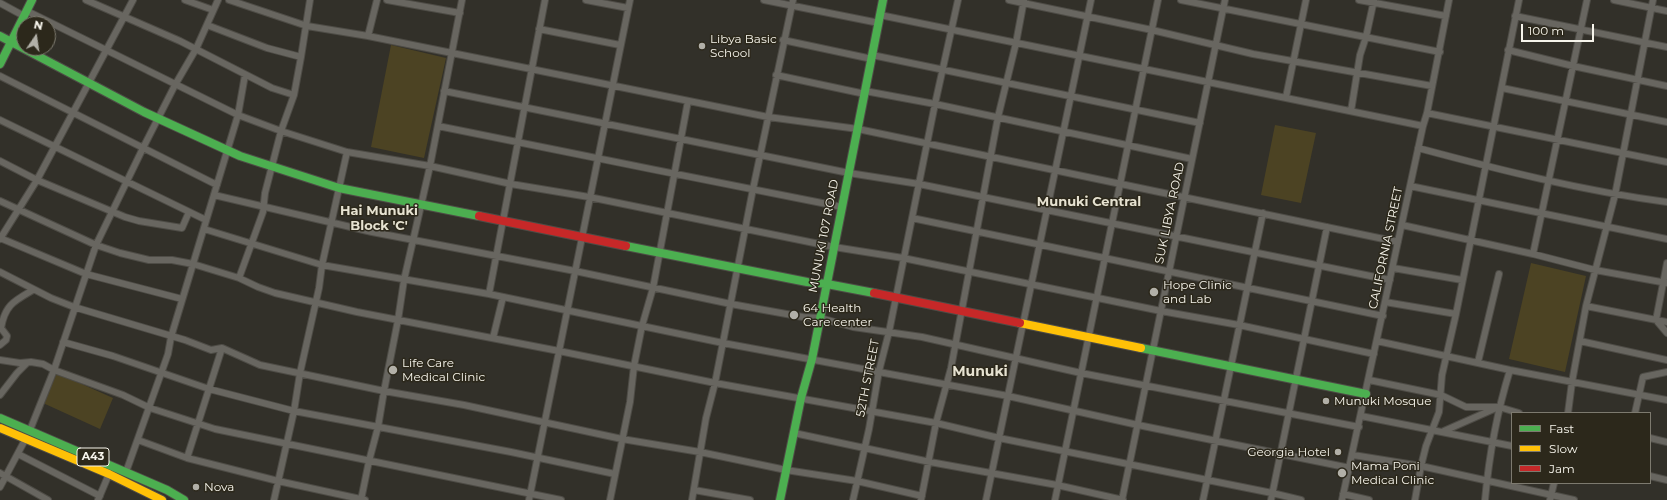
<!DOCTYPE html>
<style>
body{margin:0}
#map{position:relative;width:1667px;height:500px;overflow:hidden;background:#323029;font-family:Montserrat,sans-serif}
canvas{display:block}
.legend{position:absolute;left:1511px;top:412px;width:140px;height:72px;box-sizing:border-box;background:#2c281b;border:1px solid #7d7a6f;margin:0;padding:5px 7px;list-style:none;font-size:12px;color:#f7f5ec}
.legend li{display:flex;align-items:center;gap:8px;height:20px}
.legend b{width:20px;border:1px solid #7d7a6f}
.north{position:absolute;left:16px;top:16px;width:40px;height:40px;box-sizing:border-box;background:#2c281b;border:1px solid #7d7a6f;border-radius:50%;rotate:13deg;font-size:11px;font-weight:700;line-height:16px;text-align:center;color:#f7f5ec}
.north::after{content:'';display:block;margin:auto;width:14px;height:18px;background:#b2b0a8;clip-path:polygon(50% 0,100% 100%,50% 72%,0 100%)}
.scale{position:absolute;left:1521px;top:24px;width:73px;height:18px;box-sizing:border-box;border:2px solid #f7f5ec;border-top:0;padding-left:5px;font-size:12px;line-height:14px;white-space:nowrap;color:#f7f5ec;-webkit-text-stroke:3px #2c281b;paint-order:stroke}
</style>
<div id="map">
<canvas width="1667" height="500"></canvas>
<ul class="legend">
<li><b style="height:5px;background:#4caf50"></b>Fast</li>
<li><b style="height:5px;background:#ffc107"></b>Slow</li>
<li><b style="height:5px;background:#c62828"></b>Jam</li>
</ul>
<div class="north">N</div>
<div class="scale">100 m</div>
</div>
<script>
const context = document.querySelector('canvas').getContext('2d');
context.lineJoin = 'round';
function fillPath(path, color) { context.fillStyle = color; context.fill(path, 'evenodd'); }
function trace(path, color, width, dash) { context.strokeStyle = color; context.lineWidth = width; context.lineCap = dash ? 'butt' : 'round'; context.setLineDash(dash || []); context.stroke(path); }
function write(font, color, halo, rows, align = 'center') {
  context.font = font + ' Montserrat,sans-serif'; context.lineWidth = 3; context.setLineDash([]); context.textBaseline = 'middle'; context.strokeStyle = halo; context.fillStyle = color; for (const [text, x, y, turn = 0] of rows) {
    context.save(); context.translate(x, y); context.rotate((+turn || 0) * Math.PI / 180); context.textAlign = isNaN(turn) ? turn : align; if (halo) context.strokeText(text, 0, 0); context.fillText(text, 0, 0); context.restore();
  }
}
fillPath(new Path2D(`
 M391,45L446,58L424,158L371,147Z
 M1275,125L1316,133L1301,203L1261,195Z
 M1531,263L1586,276L1565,372L1509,359Z
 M57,373L113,398L100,429L43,403Z`), '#4c4323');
const street = new Path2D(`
 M86,0L180,41L272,88L294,95
 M185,0L213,10
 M229,0L307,26L368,36L768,117L858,129L1398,242
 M387,0L460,13
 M586,0L628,8
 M764,0L879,23
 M1009,0L1152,30L1253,54L1432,86
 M1181,0L1440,52
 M1359,0L1446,16
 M1614,0L1667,11
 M0,3L24,16
 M27,11L238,115L281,131L347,152L430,166L511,184L589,197L834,247L903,258L1161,311L1239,325L1374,354
 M880,15L1423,126
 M1515,16L1667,47
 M207,25L267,48L301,57
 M539,29L620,45
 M368,36L377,0
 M783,40L872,59
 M1508,50L1573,66L1667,86
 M872,55L1200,123
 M776,75L865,94
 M0,76L217,185
 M1502,88L1667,122
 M444,91L849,173L919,184L1390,280
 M865,91L935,104L1192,159
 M1286,97L1306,0
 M1351,111L1360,55L1366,37L1374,0
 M1427,113L1667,162
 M0,120L206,220
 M438,126C573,154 707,180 842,207
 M1418,148C1500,170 1583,191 1667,202
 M0,161L37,180L125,217L139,221L182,228L189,212
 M1410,186L1667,239
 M214,195L372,232L575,271L731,304L803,317L820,318L853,327L922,337L1081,373L1359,427
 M0,201L96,245L120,253L149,260H172L193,264L239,278L258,287L275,293L357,312L559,351L715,383L936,423L999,438L1272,493L1301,500
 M912,218L1383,316
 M1402,225L1533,254L1595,270L1667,283
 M204,229L322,265L489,294L723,343L1008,396L1138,425L1350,468
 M0,238L86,274L182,299
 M0,239L37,180L133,0
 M1533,254L1587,0
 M1667,263L1656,320L1667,333
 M1393,268L1462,280
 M0,272L51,298L74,307L185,340L211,350L222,348L260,365L384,391L464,405L622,439L700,452L786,470L857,481L922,496
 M239,278L263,212L265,193L281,131L294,95L301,57L310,0
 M489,294L545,0
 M1385,302L1456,314
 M1586,306L1667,322
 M493,338L503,297
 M1377,341L1510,370L1667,400
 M1580,341L1667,360
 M63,342L113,356L209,389L294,411L511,452L615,474
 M0,345L6,340L7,336L1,328C5,305 14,301 33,290
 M0,360L20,363L31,362L43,364L54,370L123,395L150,408L215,429L561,500
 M1478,362L1499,274
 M1369,380L1441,395L1466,407H1499L1519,413
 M0,395L17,373L27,363
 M1568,413L1572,382L1586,306L1615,195L1653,0
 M1635,413L1643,377L1667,372
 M1361,416L1512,446
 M30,430L54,370L96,245L143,148L175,85L196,49L218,0
 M1444,431L1496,408
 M794,433L930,462L1057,485L1123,500
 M1650,438L1667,442
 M138,440L187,458L278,481L365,500
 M18,454L100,496
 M1353,455L1421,466L1574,500
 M187,458L222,348
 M126,472L168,354L171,337L238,115L245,75
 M0,473L48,500
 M1650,476L1667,480
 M0,487L26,438
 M694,490L750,500
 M1343,494L1369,500
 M98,500L109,474
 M274,500L294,411L300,373L319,288L322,265L347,152
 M361,500L369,461L378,427L384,391L398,320L404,280L430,166L462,0
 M529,500L630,0
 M610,500L630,402L634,366L642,326L653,288L688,101
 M692,500L706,418L715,383L753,189L793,0
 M853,500L869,429L879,371L889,332L935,104L958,0
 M921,500L936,423L951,368L998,117L1016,43L1024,0
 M986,500L1091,0
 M1055,500L1158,0
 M1122,500L1225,0
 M1203,500L1263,213
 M1271,500L1327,227
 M1342,500L1423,126L1427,113L1449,0
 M1415,500L1421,466L1426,446L1439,412L1442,375L1456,314L1519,0
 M1485,500C1489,456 1497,412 1510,370
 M1550,500L1554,483`);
const fast = new Path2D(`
 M0,36L144,112L240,156L339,188L479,216
 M0,64L32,0
 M626,246L807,282L827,284L874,293
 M1141,348L1366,394
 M0,418L167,490L184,500
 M780,500L801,398L812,359L883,0`);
const slow = new Path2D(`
 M1020,323L1141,348
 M0,428L109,474L162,500`);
const jam = new Path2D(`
 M479,216L626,246
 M874,293L1020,323`);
trace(street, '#4e4c46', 8);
trace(fast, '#4e4c46', 10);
trace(slow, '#4e4c46', 10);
trace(jam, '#4e4c46', 10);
trace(street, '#686660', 6);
trace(fast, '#4caf50', 8);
trace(slow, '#ffc107', 8);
trace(jam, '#c62828', 8);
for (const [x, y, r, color] of [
 [702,46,4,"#b2b0a8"],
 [1154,292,5,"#b2b0a8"],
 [794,315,5,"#b2b0a8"],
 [393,370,5,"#b2b0a8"],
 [1326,401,4,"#b2b0a8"],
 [1338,452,4,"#b2b0a8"],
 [1342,473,5,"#b2b0a8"],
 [196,487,4,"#b2b0a8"]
]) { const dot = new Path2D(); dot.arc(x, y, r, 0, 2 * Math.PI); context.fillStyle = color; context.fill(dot); trace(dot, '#2c281b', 1.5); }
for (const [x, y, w] of [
 [93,457,32]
]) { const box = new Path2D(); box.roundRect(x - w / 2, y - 9, w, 18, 3); context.fillStyle = '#2c281b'; context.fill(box); trace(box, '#f7f5ec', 1); }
write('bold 11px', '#f7f5ec', null, [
 ["A43",93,457]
]);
write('12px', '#f7f5ec', '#2c281b', [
 ["Libya Basic",710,39],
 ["School",710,53],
 ["Hope Clinic",1163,285],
 ["and Lab",1163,299],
 ["64 Health",803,308],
 ["Care center",803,322],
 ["Life Care",402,363],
 ["Medical Clinic",402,377],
 ["Munuki Mosque",1334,401],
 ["Georgia Hotel",1330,452,"right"],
 ["Mama Poni",1351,466],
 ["Medical Clinic",1351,480],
 ["Nova",204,487]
], 'left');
write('12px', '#f7f5ec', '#2c281b', [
 ["SUK LIBYA ROAD",1170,213,-78],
 ["MUNUKI 107 ROAD",824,236,-79],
 ["CALIFORNIA STREET",1386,248,-78],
 ["52TH STREET",868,378,-79]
]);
write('bold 13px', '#e6e2d1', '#2c281b', [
 ["Munuki Central",1089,202],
 ["Hai Munuki",379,211],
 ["Block 'C'",379,226]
]);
write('bold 14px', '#e6e2d1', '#2c281b', [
 ["Munuki",980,372]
]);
</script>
